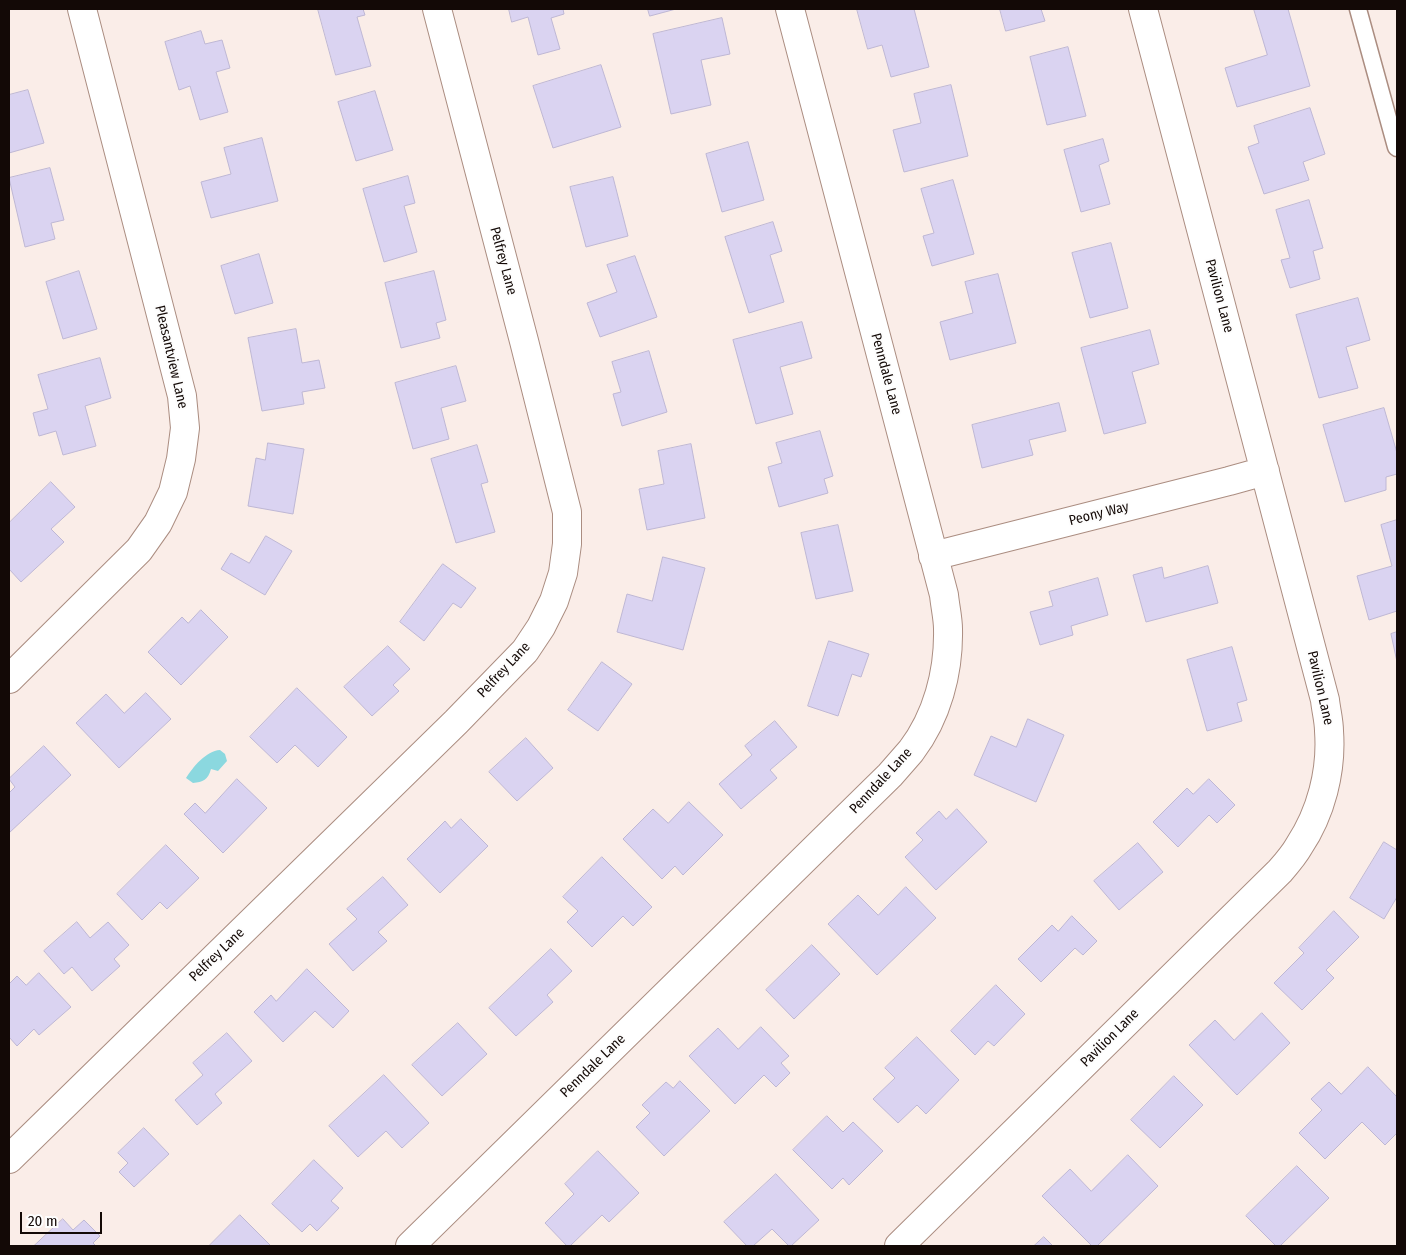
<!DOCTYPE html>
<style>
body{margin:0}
#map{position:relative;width:1406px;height:1255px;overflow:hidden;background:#faede8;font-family:"Fira Sans Condensed",sans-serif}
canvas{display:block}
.frame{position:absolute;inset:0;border:10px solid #130906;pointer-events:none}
.scale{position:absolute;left:20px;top:1212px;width:82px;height:22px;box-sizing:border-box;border:2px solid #130906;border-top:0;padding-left:6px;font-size:15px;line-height:18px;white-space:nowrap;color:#130906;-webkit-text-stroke:4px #fdfdfd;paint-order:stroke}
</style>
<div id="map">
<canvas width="1406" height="1255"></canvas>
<div class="frame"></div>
<div class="scale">20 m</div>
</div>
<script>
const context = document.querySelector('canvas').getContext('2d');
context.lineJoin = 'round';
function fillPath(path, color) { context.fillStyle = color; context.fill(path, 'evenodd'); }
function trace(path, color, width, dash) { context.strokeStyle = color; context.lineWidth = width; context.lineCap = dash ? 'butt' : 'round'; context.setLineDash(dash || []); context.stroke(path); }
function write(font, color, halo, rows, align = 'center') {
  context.font = font + ' "Fira Sans Condensed",sans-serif'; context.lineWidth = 4; context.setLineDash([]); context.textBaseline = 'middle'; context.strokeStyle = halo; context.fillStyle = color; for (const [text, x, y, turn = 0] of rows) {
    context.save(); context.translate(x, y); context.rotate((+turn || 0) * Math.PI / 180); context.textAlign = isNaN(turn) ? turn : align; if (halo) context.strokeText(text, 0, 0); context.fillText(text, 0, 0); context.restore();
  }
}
fillPath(new Path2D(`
 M220,750L225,754L227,761L218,771L211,769C208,780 203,782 193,783L186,778C193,767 206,751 220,750Z`), '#8bd8df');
const building = new Path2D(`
 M318,9H363L365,15L357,17L371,66L336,75Z
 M509,9H563L564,14L551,18L560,49L538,55L528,17L512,22Z
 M648,9H676L650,16Z
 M857,9H914L929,67L891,77L882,45L868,49Z
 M1000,9H1041L1045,21L1006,31Z
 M1254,9H1288L1310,86L1237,107L1225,68L1267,55Z
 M722,18L730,54L701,60L711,105L671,114L653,34Z
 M201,31L205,44L222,40L230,68L216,72L228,112L200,120L190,86L179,90L165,42Z
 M1068,47L1086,116L1047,125L1030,57Z
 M601,65L621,127L553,148L533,86Z
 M951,85L968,156L904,172L893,130L921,123L914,94Z
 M28,90L44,143L9,153V95Z
 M375,91L393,150L356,161L338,102Z
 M1310,108L1325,154L1303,162L1309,180L1264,194L1248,147L1259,143L1254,126Z
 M262,138L278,201L211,218L201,182L231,174L224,148Z
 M1103,139L1109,161L1099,165L1110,204L1081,212L1064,150Z
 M748,142L764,200L722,212L706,154Z
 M50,168L64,220L51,223L55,239L25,247L9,178Z
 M408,176L415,203L404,206L417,252L384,262L363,189Z
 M613,177L628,236L586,247L570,187Z
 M953,180L974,254L932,266L923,236L934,233L921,189Z
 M1309,200L1323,248L1313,251L1320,279L1290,288L1281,260L1290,258L1276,210Z
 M773,222L782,251L770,255L784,302L749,313L725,237Z
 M1111,243L1128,308L1090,318L1072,253Z
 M259,254L273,303L235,314L221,266Z
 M635,256L657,317L600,337L587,303L617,292L607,265Z
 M79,271L97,329L63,339L46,282Z
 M434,271L446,320L436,323L440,338L401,348L385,283Z
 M998,274L1016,343L950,360L940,322L973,313L965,282Z
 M1358,298L1370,340L1346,347L1358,388L1319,398L1296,315Z
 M802,322L812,358L780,367L793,414L756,424L733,340Z
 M296,329L302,363L319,360L325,388L302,392L304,404L262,411L248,338Z
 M1150,330L1159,364L1132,372L1146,423L1104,434L1081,348Z
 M649,351L667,412L622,426L613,394L621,392L612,362Z
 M100,358L111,398L85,406L96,446L63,455L56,431L39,436L33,413L48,409L38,375Z
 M456,366L466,401L441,408L449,439L413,449L395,383Z
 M1059,403L1066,431L1029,440L1033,455L982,468L972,425Z
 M1384,408L1397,453V474L1386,477V490L1345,502L1323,425Z
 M820,431L833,476L824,479L828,493L779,507L768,467L782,463L776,443Z
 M268,443L304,449L293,514L248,506L256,458L265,460Z
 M691,444L705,518L647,530L639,489L664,484L658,451Z
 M477,445L488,482L481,484L495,532L456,543L431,459Z
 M51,482L75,507L51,529L64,542L21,582L9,569V523Z
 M1397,520V611L1369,620L1357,576L1392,566L1381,525Z
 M838,525L853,591L816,599L801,533Z
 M266,536L292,551L265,595L221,569L231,553L249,563Z
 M663,557L705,568L683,650L617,632L627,594L652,601Z
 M443,564L476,588L461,608L453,603L424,641L400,622Z
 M1208,566L1218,603L1146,622L1133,575L1162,567L1164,578Z
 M1098,578L1108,615L1071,626L1073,635L1040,645L1030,612L1053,606L1049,592Z
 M201,610L228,637L181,685L148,652L182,617L188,623Z
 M1397,632V662L1391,634Z
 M829,641L869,654L861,677L852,674L838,716L808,706Z
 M388,646L410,669L393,685L399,691L372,716L344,687Z
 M1232,647L1247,700L1237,703L1242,721L1207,731L1187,660Z
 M602,662L632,684L598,731L568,710Z
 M297,688L347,737L318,767L295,745L277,763L250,737Z
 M146,693L171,719L119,768L76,723L106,694L124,713Z
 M1028,719L1064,735L1036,802L974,775L991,736L1016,747Z
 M775,721L797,747L770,770L777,778L741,809L719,784L752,755L745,746Z
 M526,738L553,768L517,801L489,772Z
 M44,746L71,775L9,833V793L15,787L9,779Z
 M237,779L267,808L223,853L184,814L195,803L205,813Z
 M1209,779L1235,805L1217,823L1209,815L1178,847L1153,822L1187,788L1193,794Z
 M689,802L723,835L683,875L675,866L662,879L623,839L653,809L668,823Z
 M957,809L987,842L936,890L905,857L923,840L916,833L939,811L946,819Z
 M461,819L488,846L440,893L407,859L445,821L451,828Z
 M1384,842L1397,850V897L1384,919L1350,898Z
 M1138,843L1163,872L1119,910L1094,881Z
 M166,845L199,878L167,909L160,902L142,920L117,894Z
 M602,857L652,907L633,926L623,916L592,947L567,922L578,911L563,897Z
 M383,877L408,905L378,932L387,941L353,971L329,944L357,919L347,909Z
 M906,887L936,918L877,975L828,924L858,895L878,915Z
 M1334,911L1359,937L1326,970L1334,978L1302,1010L1274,983L1304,953L1299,948Z
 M1072,916L1097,941L1083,955L1075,948L1041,982L1018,959L1052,925L1058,931Z
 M77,922L90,938L108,922L129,945L114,959L120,966L92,991L72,967L64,974L44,951Z
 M812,945L840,974L794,1019L766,990Z
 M551,949L572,971L547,995L553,1002L516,1036L489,1008Z
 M307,969L349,1011L333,1028L315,1011L283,1042L254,1012L271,995L276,1001Z
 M39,973L71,1007L39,1035L34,1029L17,1046L9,1037V984L17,976L26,985Z
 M996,985L1025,1014L994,1046L988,1041L975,1055L951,1031Z
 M1262,1013L1290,1043L1237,1095L1189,1045L1215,1020L1234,1040Z
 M458,1023L487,1054L442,1096L412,1065Z
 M761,1027L789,1056L781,1063L790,1073L776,1087L764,1075L735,1104L689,1056L718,1028L738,1049Z
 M227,1033L252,1061L215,1094L222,1103L197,1125L175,1100L203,1075L193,1063Z
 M917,1037L959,1080L926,1114L917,1105L898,1123L873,1099L895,1078L885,1068Z
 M1368,1067L1397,1097V1133L1385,1145L1362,1122L1325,1159L1299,1133L1322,1110L1311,1099L1329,1082L1341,1094Z
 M384,1075L429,1123L402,1148L386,1131L358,1157L329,1126Z
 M1174,1076L1203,1105L1160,1148L1131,1120Z
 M680,1081L710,1111L664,1156L636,1127L650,1113L642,1105L666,1082L673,1088Z
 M827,1116L843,1132L853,1122L883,1151L849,1185L843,1178L832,1189L793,1150Z
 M144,1128L169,1154L134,1187L119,1172L128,1163L118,1153Z
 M598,1151L639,1193L609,1222L602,1215L570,1246H567L545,1223L574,1194L565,1184Z
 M1128,1155L1158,1186L1097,1246H1092L1042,1196L1070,1169L1091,1191Z
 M314,1160L343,1188L331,1201L339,1208L317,1231L310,1224L302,1232L272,1204Z
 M1297,1166L1329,1198L1280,1246H1276L1246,1216Z
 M776,1174L819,1220L791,1246H789L772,1229L753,1246H747L724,1222Z
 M240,1215L271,1246H209Z
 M63,1219L73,1230L84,1220L100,1236L93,1243L96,1246H34Z
 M1044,1237L1053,1246H1034Z`);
fillPath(building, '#dad3f1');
trace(building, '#beb7d4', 1);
const service = new Path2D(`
 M1358,9L1396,147L1397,148`);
const minor = new Path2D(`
 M933,556L1229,481L1265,471
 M9,679L139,550L158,523L173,492L181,459L185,428L182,396L82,9
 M9,1159L456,722L525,651L541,627L554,601L563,573L567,544V512L524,341L437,9
 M410,1246L890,775C897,767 904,759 911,751C937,717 949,672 948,629C948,618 945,606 944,595L790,9
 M899,1246L1280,871C1287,863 1294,855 1299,846C1321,813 1332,771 1329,731C1329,721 1326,710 1325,700L1143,9`);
trace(service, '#ab8d81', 19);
trace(minor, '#ab8d81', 30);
trace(service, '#fff', 16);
trace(minor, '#fff', 28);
write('14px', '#130906', '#fdfdfd', [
 ["Pelfrey Lane",503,261,75],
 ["Pavilion Lane",1219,296,75],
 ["Pleasantview Lane",171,357,77],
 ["Penndale Lane",886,374,75],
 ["Peony Way",1099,514,-14],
 ["Pelfrey Lane",504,670,-47],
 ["Pavilion Lane",1320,688,77],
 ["Penndale Lane",881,781,-47],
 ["Pelfrey Lane",217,955,-44],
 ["Pavilion Lane",1110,1038,-45],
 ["Penndale Lane",593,1066,-44]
]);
</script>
